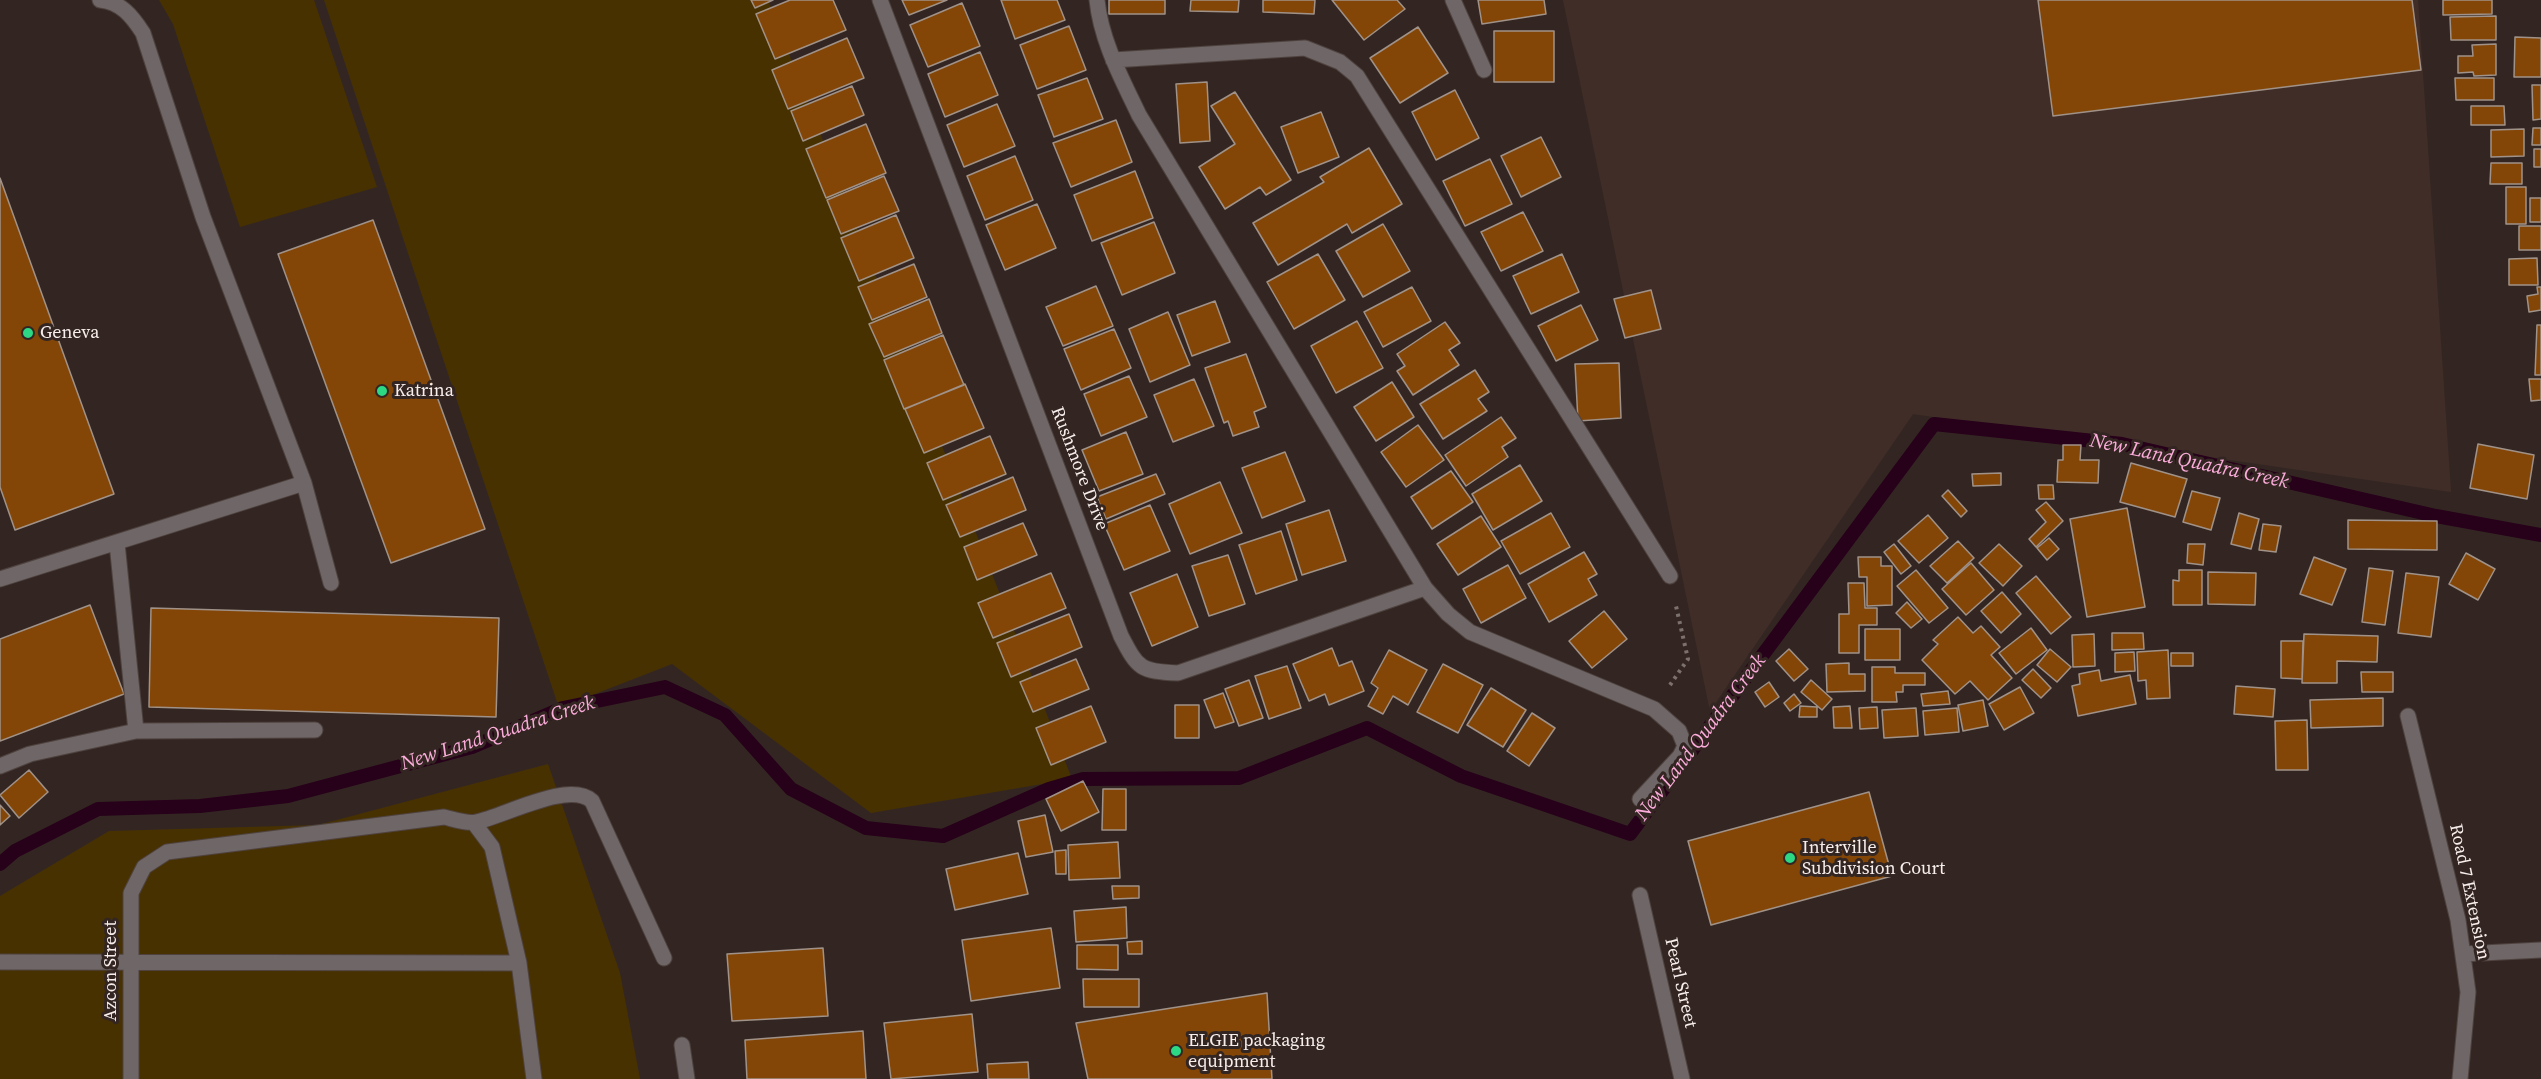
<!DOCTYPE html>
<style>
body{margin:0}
canvas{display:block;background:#332622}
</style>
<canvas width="2541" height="1079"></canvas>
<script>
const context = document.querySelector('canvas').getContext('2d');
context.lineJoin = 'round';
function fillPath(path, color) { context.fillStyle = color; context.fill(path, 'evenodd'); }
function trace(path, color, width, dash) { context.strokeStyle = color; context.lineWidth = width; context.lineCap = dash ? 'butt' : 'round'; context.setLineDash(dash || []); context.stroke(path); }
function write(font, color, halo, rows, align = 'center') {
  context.font = font + ' "Source Serif 4",serif'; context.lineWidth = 6; context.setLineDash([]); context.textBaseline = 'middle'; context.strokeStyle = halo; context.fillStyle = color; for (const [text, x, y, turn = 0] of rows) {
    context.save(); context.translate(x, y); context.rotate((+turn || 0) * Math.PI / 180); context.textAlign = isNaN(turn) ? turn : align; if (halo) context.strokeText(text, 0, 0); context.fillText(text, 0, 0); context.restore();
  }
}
fillPath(new Path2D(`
 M1563,0H2418L2451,492L1913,414L1710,711Z`), '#412d28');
fillPath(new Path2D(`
 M159,0H314L377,187L240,227L173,24Z
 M324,0H768L1072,779L871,813L672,664L559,708Z
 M548,764L620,973L640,1079H0V896L109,831L318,825Z`), '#473100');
trace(new Path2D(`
 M0,864L15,851L98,809L200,806L288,796L472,747L563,708L665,687L725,715L791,789L866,828L943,836L1049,789L1083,779L1239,778L1367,728L1461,776L1630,834L1934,424L2122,444L2436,516L2541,535`), '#27001a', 14);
const building = new Path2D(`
 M751,0H773L755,8Z
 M790,0H833L846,30L775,59L756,14Z
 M902,0H947L909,15Z
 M1001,0H1057L1065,20L1015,39Z
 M1109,0H1165V14H1109Z
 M1191,0H1239L1238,12L1190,11Z
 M1263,0H1315L1314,14L1263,12Z
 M1332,0H1397L1405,9L1364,40Z
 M1478,0H1544L1546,14L1482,24Z
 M2038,0H2412L2421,70L2053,116Z
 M2443,0H2492V14L2443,15Z
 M962,3L980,46L928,67L910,25Z
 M2496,16V40H2451L2450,17Z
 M1069,26L1086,70L1037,89L1020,45Z
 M1418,27L1448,73L1400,103L1370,58Z
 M1494,31H1554V82H1494Z
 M2515,37L2541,38V77H2514Z
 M847,38L864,78L788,109L772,70Z
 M2496,44V75L2474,76L2473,72L2458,73V56H2473L2472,45Z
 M980,52L998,95L945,117L928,74Z
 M1087,78L1103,119L1054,137L1038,95Z
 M2455,78H2494V100H2456Z
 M1207,82L1210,141L1180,143L1176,84Z
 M2532,85H2541V119L2533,120Z
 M852,86L864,115L803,141L791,111Z
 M1455,90L1479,138L1436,160L1412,112Z
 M1235,92L1291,180L1266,195L1260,187L1225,209L1199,167L1235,144L1211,106Z
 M997,104L1015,146L964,167L947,125Z
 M2471,106H2504L2505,125H2471Z
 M1321,112L1339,157L1298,173L1281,127Z
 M1116,120L1132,162L1071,187L1053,143Z
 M866,124L886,173L826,198L806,149Z
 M2533,128H2541V145H2532Z
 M2524,129V156L2491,157V130Z
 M1541,137L1561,177L1521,197L1501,156Z
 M1369,148L1402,204L1352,233L1347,224L1278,265L1253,223L1324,182L1320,177Z
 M2534,149H2541V167H2534Z
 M1015,156L1033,200L985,220L967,176Z
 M1490,159L1512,204L1465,226L1443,181Z
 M2491,163H2522V184H2490Z
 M1135,171L1153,218L1092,241L1074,195Z
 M884,176L899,211L841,234L827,200Z
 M0,178L114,494L15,530L0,487Z
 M2506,187H2526V224H2506Z
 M2530,198H2541V222H2530Z
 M1037,204L1056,248L1005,270L986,225Z
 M1523,212L1543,251L1501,271L1481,232Z
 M896,215L914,258L859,281L841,238Z
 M373,220L485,529L391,563L278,254Z
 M1154,222L1175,273L1122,295L1101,243Z
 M1383,224L1410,271L1363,297L1336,251Z
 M2519,226H2541V250H2519Z
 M1318,254L1345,300L1294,329L1267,282Z
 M1562,254L1579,292L1531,314L1513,276Z
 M2537,258L2538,285H2509V259Z
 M914,264L927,297L872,320L858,287Z
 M1096,286L1113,326L1063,346L1046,307Z
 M1412,287L1431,321L1383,347L1364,312Z
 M2537,287H2541V310L2529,312L2527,296L2538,294Z
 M1651,290L1661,329L1625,338L1614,299Z
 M929,299L942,333L884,357L869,324Z
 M1215,301L1230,342L1192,356L1177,315Z
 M1581,305L1598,340L1556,361L1538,326Z
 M1168,312L1190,365L1150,382L1129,329Z
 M1357,321L1383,368L1336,393L1311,346Z
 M1445,322L1460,343L1449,350L1459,365L1413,395L1397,371L1405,366L1397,354Z
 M2537,325H2541V375H2535Z
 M1114,329L1131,368L1081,390L1064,349Z
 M943,335L964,385L904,409L884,360Z
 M1246,354L1266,407L1254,412L1259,427L1233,436L1228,421L1224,423L1205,368Z
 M1619,363L1621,418L1578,421L1575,364Z
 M1475,370L1489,392L1478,399L1487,411L1443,439L1420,404Z
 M1129,376L1147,417L1101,436L1084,394Z
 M1194,379L1214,426L1173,442L1154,395Z
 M2529,379H2541V400L2531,401Z
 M1392,382L1414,417L1376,441L1354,407Z
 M965,384L984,428L924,453L905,409Z
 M1501,417L1516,438L1502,447L1508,457L1466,486L1445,455Z
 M1418,425L1444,460L1406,487L1381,452Z
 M1126,432L1143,474L1099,491L1082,450Z
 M990,436L1006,474L943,500L927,463Z
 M2478,444L2534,455L2527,499L2470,488Z
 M2063,445H2081L2080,460H2099L2098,483L2057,482L2058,460H2063Z
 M1285,452L1305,501L1262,518L1242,468Z
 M2131,463L2187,479L2175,517L2120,502Z
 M1520,465L1542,501L1493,530L1472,494Z
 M1451,471L1473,502L1432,529L1411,497Z
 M2001,473V485L1973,486L1972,474Z
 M1156,474L1165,494L1106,519L1097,497Z
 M1013,477L1026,510L960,537L946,505Z
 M1220,482L1242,533L1190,554L1169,504Z
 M2038,485H2053L2054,499H2039Z
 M1948,490L1967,511L1961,517L1942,496Z
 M2192,491L2220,498L2211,530L2183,522Z
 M2046,502L2063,521L2036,547L2029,539L2046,522L2036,510Z
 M1150,505L1170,551L1124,570L1104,524Z
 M2127,508L2145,607L2087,617L2070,519Z
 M1329,510L1346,561L1302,575L1286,524Z
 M1551,513L1570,547L1520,574L1501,541Z
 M2239,513L2259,519L2251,549L2231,544Z
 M1928,515L1948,538L1919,563L1898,541Z
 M1481,516L1501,547L1458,575L1437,544Z
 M2348,520L2437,521V550L2348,549Z
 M1023,523L1037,555L977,580L964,547Z
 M2263,524L2281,526L2276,552L2259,550Z
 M1281,531L1297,580L1256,594L1239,545Z
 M2049,538L2059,549L2047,560L2037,548Z
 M1958,541L1974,558L1947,583L1930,566Z
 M1894,544L1911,566L1901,574L1884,552Z
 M1999,544L2022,566L2003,586L1979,563Z
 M2188,544H2205L2203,565L2187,563Z
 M1584,552L1597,574L1588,579L1597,595L1549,622L1528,584Z
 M2466,553L2495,569L2478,600L2449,584Z
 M1228,555L1245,604L1209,616L1192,566Z
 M1858,557H1881V566H1892V605L1867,606V577H1859Z
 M2314,557L2346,569L2332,605L2300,594Z
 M1971,563L1994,590L1966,615L1942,589Z
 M1508,565L1526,598L1481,623L1463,589Z
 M2369,568L2393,571L2385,625L2362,622Z
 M1916,570L1948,608L1929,623L1897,586Z
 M2179,570H2202V605H2173V580L2179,581Z
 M2208,572L2256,573L2255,605L2208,604Z
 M1051,573L1066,608L993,638L978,603Z
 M2406,573L2439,577L2431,637L2398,633Z
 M1177,574L1198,627L1152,646L1130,593Z
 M2036,576L2071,617L2051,634L2016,593Z
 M1848,583H1864L1865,608H1877V625H1859V653H1839V614H1849Z
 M2002,592L2021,614L2001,633L1981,611Z
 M1907,602L1922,619L1911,628L1896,613Z
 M90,605L124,694L0,741V639Z
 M151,608L499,618L496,717L149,707Z
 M1604,611L1627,639L1592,668L1569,641Z
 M1069,614L1082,647L1011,677L997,643Z
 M1958,617L1973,633L1981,626L2000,647L1991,655L2012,678L1988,700L1970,681L1955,694L1922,660L1938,644L1933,640Z
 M2031,628L2047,650L2016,674L1999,653Z
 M1865,629H1900V660H1865Z
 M2112,633H2143L2144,649L2112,650Z
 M2094,634L2095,666L2073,667L2072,635Z
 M2304,634L2378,636L2377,662L2337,661V683H2302Z
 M2281,641H2303L2302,679L2281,678Z
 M1332,648L1339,666L1352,661L1364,691L1329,705L1325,694L1309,701L1293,664Z
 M1789,649L1808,669L1794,681L1776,661Z
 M2050,649L2071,667L2057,682L2037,665Z
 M1389,650L1427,670L1408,705L1393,696L1383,714L1368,706L1378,688L1371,683Z
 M2168,650L2170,698L2147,699L2146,680L2138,681L2137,652Z
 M2134,652L2135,671L2115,672V653Z
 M2171,653H2193V666H2171Z
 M1076,659L1089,689L1033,712L1020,682Z
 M1849,663V674H1865V691L1827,692L1826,664Z
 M1443,664L1483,685L1458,733L1417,712Z
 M1287,666L1301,708L1269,719L1255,676Z
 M1872,667H1895V673H1925V685H1903V692H1896L1897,702H1872Z
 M2033,669L2051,688L2041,698L2022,680Z
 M2099,670L2101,681L2130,675L2136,704L2078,716L2072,686L2080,684L2079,674Z
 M2361,672H2393V692H2362Z
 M1249,680L1263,718L1239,726L1225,689Z
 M1811,680L1832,699L1822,710L1801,692Z
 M1769,682L1779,697L1765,707L1755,692Z
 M2236,686L2275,689L2273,717L2234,714Z
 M2020,687L2034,713L2004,730L1989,704Z
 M1491,688L1526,710L1503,747L1467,725Z
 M1948,691L1950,704L1923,706L1921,694Z
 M1223,693L1234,722L1215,728L1204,700Z
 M1794,694L1801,703L1790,711L1784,703Z
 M2383,698V726L2311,728L2310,700Z
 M1983,700L1988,726L1963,731L1958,705Z
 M1175,705H1199V738H1175Z
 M1091,706L1106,742L1051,765L1036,728Z
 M1800,706L1817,707V717H1799Z
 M1850,706L1852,728H1834L1833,707Z
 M1877,707L1878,728L1860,729L1859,708Z
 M1916,708L1918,736L1884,738L1882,710Z
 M1957,708L1959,732L1925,735L1923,711Z
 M1532,713L1555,728L1529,766L1507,751Z
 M2307,720L2308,770H2276L2275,721Z
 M29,770L48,792L19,818L0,795Z
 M1083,781L1099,812L1061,831L1046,799Z
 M1103,789H1126V830H1102Z
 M1869,792L1892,876L1711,925L1688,841Z
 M0,805L10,816L0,825Z
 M1045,815L1053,852L1026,857L1018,821Z
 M1118,842L1120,878L1069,880L1068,845Z
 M1066,850V874H1056L1055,851Z
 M1018,853L1028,894L955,910L946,869Z
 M1112,886H1139V898L1113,899Z
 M1126,907L1127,938L1076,942L1074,911Z
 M1051,928L1060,988L971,1001L962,940Z
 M1142,941V954H1128L1127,942Z
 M1077,945H1118V970L1077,969Z
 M823,948L828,1016L732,1021L727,954Z
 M1083,979H1139V1007H1084Z
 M1267,993L1272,1079H1088L1076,1023Z
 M972,1014L978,1072L891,1079L884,1023Z
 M863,1031L866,1079H747L745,1040Z
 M1028,1062L1029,1079H988L987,1064Z`);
fillPath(building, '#844607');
trace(building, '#a09288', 1.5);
const minor = new Path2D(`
 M100,0C121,2 132,16 143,33L203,217L304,483L331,583
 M880,0L1121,636C1138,669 1140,671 1178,673L1425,588
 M1097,0C1101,41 1122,79 1139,115L1425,588L1448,614L1470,632L1654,709L1679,731L1685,746L1680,756L1640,799
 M1453,0L1484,70
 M1113,60L1305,48L1340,62L1357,76L1670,576
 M0,579L304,483
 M2408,716L2458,920L2468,992L2460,1079
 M136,731L315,730
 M0,766L30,754L136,731L117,543
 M474,823L492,847L519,963L534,1079
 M1640,895L1682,1079
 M2463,954L2541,950
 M0,962L519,963
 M682,1045L687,1079
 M131,1079V893L144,867L167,852L444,817C453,819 467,824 476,822C505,816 569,780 592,801L664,958`);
trace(minor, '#4f423e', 17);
trace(new Path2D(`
 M1670,685L1688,659L1676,606`), '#7d716e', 4, [3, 4.5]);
trace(minor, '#6e6667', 15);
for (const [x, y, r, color] of [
 [28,333,6,"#2cd884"],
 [382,391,6,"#2cd884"],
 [1790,858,6,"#2cd884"],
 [1176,1051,6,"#2cd884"]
]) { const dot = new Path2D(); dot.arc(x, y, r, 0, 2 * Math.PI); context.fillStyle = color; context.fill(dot); trace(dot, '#332622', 2); }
write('18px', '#f8eeec', '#332622', [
 ["Geneva",40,333],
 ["Katrina",394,391],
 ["Interville",1802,848],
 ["Subdivision Court",1802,869],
 ["ELGIE packaging",1188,1041],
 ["equipment",1188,1062]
], 'left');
write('18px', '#f8eeec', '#332622', [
 ["Rushmore Drive",1079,469,69],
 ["Road 7 Extension",2469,892,78],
 ["Azcon Street",111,971,-90],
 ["Pearl Street",1680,983,77]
]);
write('italic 20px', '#fcacda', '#332622', [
 ["New Land Quadra Creek",2189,462,12],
 ["New Land Quadra Creek",498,734,-18],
 ["New Land Quadra Creek",1701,738,-53]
]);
</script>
